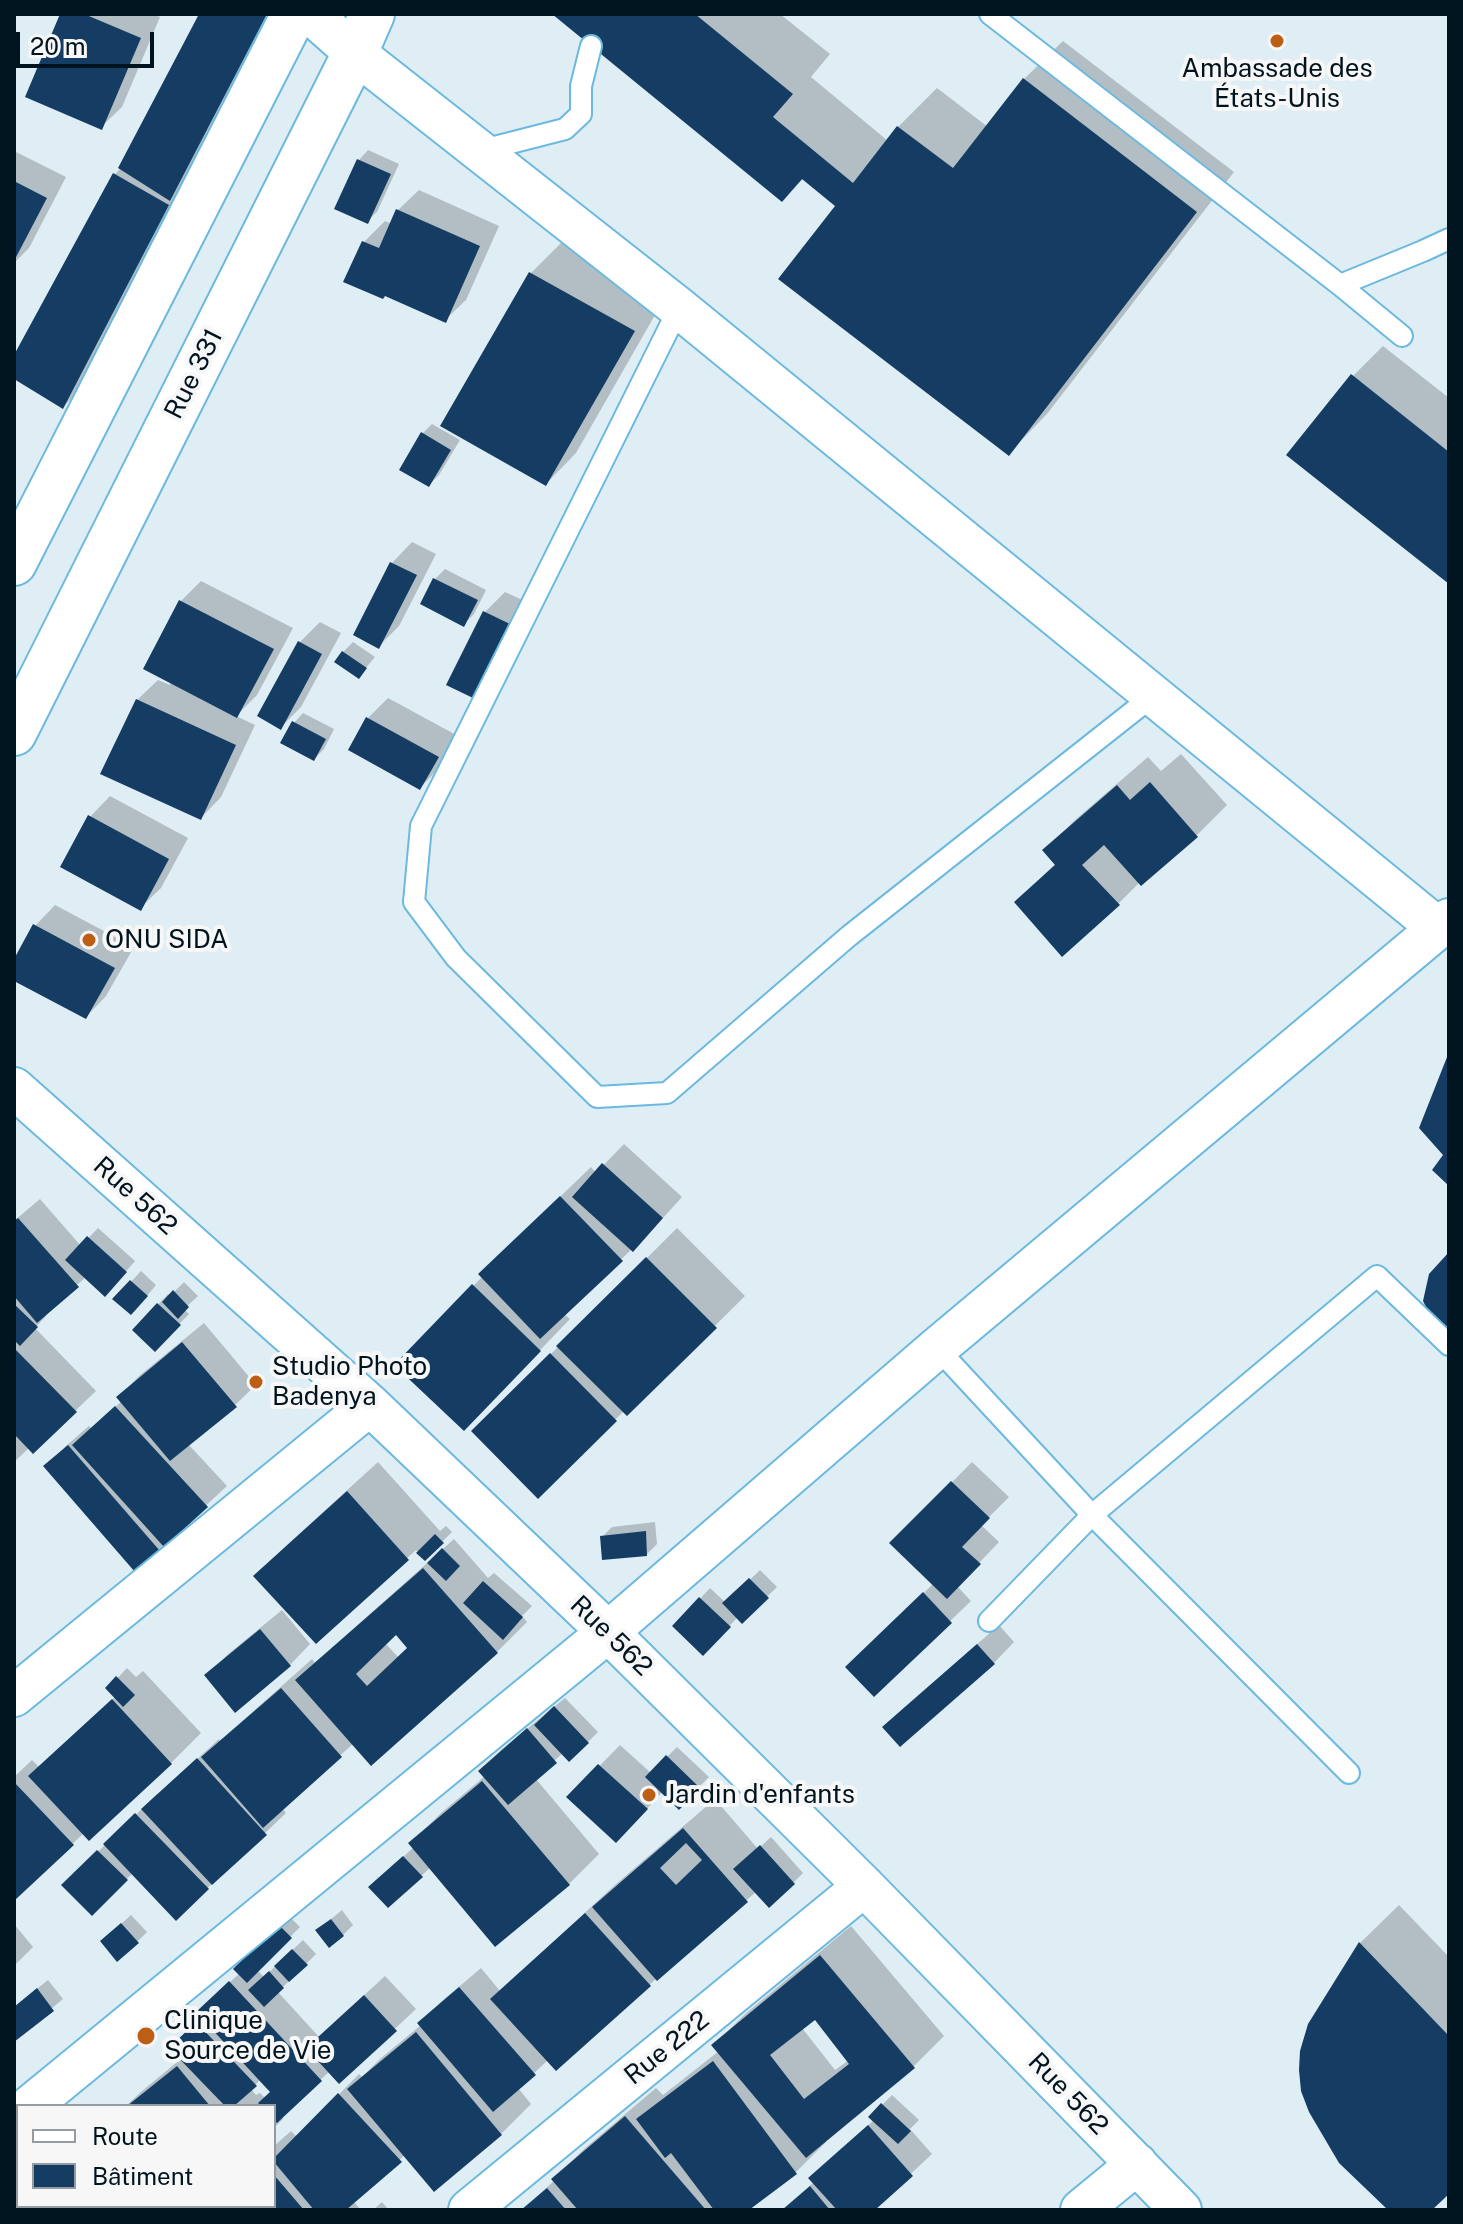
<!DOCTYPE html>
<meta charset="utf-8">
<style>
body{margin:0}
#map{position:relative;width:1463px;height:2224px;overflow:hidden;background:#dfedf5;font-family:"Public Sans",sans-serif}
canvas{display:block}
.frame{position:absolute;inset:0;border:16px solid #00141f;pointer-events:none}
.legend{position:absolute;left:16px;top:2104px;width:260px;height:104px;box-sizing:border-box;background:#f7f7f7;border:2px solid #949ca1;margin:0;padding:10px 14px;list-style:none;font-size:24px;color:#00141f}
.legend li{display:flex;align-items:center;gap:16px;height:40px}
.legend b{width:40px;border:2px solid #949ca1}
.scale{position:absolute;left:16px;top:32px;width:138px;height:36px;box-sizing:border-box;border:4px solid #00141f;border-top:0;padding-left:10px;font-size:24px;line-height:28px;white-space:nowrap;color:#00141f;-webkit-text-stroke:6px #f7f7f7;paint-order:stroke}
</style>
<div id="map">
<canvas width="1463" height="2224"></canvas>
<div class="frame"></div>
<ul class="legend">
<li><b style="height:10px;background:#fff"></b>Route</li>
<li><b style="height:22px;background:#153c63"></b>Bâtiment</li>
</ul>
<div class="scale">20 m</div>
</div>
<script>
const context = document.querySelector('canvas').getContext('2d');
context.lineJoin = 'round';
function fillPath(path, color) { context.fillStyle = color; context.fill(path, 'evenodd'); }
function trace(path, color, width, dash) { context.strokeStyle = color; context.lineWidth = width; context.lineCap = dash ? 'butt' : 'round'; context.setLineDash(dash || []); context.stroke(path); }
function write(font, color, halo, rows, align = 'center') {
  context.font = font + ' "Public Sans",sans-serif'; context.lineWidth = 8; context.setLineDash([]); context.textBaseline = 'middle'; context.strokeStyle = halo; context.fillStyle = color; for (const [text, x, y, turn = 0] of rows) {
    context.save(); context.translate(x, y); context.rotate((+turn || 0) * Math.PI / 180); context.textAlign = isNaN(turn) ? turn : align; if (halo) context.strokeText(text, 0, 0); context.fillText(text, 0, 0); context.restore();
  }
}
fillPath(new Path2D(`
 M62,14H153L160,17L122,107L101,127Z
 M201,14H284L102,368L63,407L14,377V359L115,174L121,168Z
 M555,14H780L830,54L811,77L888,141L898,127L937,88L988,127L1024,79L1063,41L1234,172L1047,414L1009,453L838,205L804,178L782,200Z
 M368,150L399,164L377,212L367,221L336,208L359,160Z
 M14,151L66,177L29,248L14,263Z
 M419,190L499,226L466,300L445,320L364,242L385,221L392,224L398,210Z
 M561,243L663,301L576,453L546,484L531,273Z
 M1383,346L1449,398V581L1353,376Z
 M432,424L460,440L439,475L429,485L423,433Z
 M412,542L436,554L399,626L379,646L356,634L392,563Z
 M445,569L486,590L474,614L464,624L435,579Z
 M201,581L293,628L257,695L236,716L255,725L221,797L201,818L137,700L158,680L170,685L181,601Z
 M505,592L529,603L493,675L472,695L485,612Z
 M320,622L341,633L301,707L281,727L300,642Z
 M353,642L375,657L359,676L343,652Z
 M388,698L458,736L440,767L420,788L368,718Z
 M303,713L334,729L324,749L314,759L294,723Z
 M1181,754L1227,805L1197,835L1141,883L1140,882L1118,904L1016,902L1056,863L1045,850L1075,820L1148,757L1161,771Z
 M110,796L188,838L161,888L140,908L90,817Z
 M55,905L134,947L106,996L86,1017L14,979V963L35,926Z
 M624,1144L682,1197L653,1229L564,1314L570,1319L494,1398L397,1364L483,1276L511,1244L591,1167L596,1173Z
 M40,1199L81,1246L98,1228L135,1261L115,1284L86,1277L44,1314L46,1316L35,1328L96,1391L75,1411L30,1447L14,1462V1343L17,1340L14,1337V1221Z
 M677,1228L745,1296L627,1413L624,1411L538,1496L504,1401Z
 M141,1271L156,1285L141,1303L115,1299Z
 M184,1282L198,1296L184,1309L189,1314L155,1349L134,1330L168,1294L170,1296Z
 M204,1323L256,1385L235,1405L188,1444L227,1486L158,1550L46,1466L66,1446L89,1426L91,1428L122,1401L119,1397L139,1376Z
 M378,1462L440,1531L446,1526L452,1532L425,1559L416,1550L316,1641L256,1576L286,1546Z
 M972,1462L1009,1497L981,1525L999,1542L957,1586L971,1601L874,1694L868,1647L934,1583L892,1543Z
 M655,1522L657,1544L647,1554L602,1537L612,1527Z
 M454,1539L488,1578L494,1573L532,1606L522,1616L527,1622L497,1652L371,1763L354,1743L282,1808L286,1813L176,1918L133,1873L92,1913L64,1885L157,1794L158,1795L219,1739L220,1741L312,1659L315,1663ZM396,1633L409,1647L398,1657L385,1643Z
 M760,1570L777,1587L742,1621L738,1617L703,1653L675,1626L710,1588L726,1603Z
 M282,1610L310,1644L290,1665L207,1676L227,1655Z
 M999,1625L1014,1642L994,1663L900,1745L885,1727L905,1707Z
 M127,1668L136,1677L143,1671L201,1733L171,1763L84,1833L14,1898V1777L32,1760L40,1768L116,1696L108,1688Z
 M565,1698L598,1732L570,1760L563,1753L535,1778L599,1854L569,1884L431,1867L388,1906L381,1877L414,1847L411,1843L441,1813L485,1776L481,1771L501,1750Z
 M620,1745L651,1773L677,1747L709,1777L679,1807L663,1791L637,1820L569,1797Z
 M715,1799L758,1849L771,1837L803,1873L793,1883L756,1892L649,1985L548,2060L518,2088L531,2104L501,2134L405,2155L353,2201L361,2210H203L207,2206H274V2146L291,2131L297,2137L359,2074L362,2077L380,2059L421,2025L420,2024L440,2003L481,1968L500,1991L616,1884Z
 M1399,1905L1449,1957V2191L1429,2210H1390L1310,2025L1360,1943Z
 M342,1910L353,1925L343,1935L318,1930Z
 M131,1915L147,1932L137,1942L112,1932Z
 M289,1916L300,1927L257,1970L264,1977L303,1940L316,1954L278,1992L319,2037L385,1976L416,2009L339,2081L330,2071L281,2116L283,2119L274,2128V2106H126L142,2091L182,2058L172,2048L203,2017L219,1992L240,1973ZM261,2079L273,2092L266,2099L260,2093L256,2095L251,2089Z
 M14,1924L33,1947L14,1966Z
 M851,1926L944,2036L914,2066L825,2140L826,2142L796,2172L745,2210H522L555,2180L554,2179L584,2149L656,2088L663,2095L719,2051L714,2045L744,2015ZM816,2018L849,2060L835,2070L802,2028Z
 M48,1980L63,1999L15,2039L14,2007Z
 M892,2095L919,2120L910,2129L932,2154L872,2210H782L814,2182L831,2158L874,2120L882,2105Z
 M18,2166V2191L14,2186V2170Z
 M382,2202L389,2210H373Z`), '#0003');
fillPath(new Path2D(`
 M60,14H84L141,38L102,130L25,97Z
 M199,14H267L170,201L118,168Z
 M552,14H695L793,94L773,117L853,183L897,126L953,168L1023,78L1197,212L1009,456L778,279L835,206L802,179L782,202Z
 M357,159L391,174L368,224L334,209Z
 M113,173L169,205L63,409L14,379V355Z
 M14,181L47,198L14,261Z
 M396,209L480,246L446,323L385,296L383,299L343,282L362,241L379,248Z
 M529,272L635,331L546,486L440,426Z
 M1351,374L1449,452V584L1286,455Z
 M421,432L451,450L429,487L399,470Z
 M390,562L417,575L379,649L353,635Z
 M433,578L478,600L464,627L420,604Z
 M179,600L274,649L237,718L143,669Z
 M483,611L510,624L473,698L446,685Z
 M298,641L322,654L281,730L257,716Z
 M342,651L367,668L359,679L334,662Z
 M136,699L236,745L201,820L100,774Z
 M366,717L439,757L420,790L348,750Z
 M292,721L326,739L314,761L280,743Z
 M1150,782L1198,837L1141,886L1104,845L1082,865L1120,905L1062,957L1014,902L1055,865L1042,850L1117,785L1130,800Z
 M88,815L169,859L141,911L60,867Z
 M33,924L115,968L86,1019L14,981V959Z
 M1449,1052V1186L1432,1170L1443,1155L1419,1128Z
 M602,1163L663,1218L633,1252L572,1197Z
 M560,1196L623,1261L540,1339L478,1274Z
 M18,1218L79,1287L37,1323L14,1296V1221Z
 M87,1236L127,1272L105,1297L65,1260Z
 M1449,1252V1332L1434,1323L1423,1301L1429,1274Z
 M646,1257L717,1328L627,1416L556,1346Z
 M130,1280L148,1296L131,1315L112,1299Z
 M472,1284L541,1351L464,1431L394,1365Z
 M173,1290L189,1307L178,1319L162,1302Z
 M157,1303L181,1325L155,1352L132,1330Z
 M14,1304L38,1327L20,1346L14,1340Z
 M182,1342L237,1407L170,1461L116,1397Z
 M14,1348L77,1412L33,1454L14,1434Z
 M550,1353L617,1421L538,1499L471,1431Z
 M115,1406L208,1507L164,1547L72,1445Z
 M68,1445L160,1551L135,1572L43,1466Z
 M951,1481L990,1518L962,1547L981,1564L947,1599L889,1543Z
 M347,1491L409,1560L316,1644L253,1576Z
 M646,1531L647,1556L602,1560L600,1536Z
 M435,1534L444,1543L425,1561L416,1553Z
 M442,1548L460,1566L446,1581L427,1563Z
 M423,1568L498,1653L371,1766L295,1680ZM396,1635L407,1648L367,1686L356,1674Z
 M749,1578L769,1598L742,1624L722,1603Z
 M483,1581L523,1617L503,1640L463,1603Z
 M923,1592L952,1623L874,1697L845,1667Z
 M699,1597L731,1627L703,1656L672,1626Z
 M260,1629L291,1666L235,1713L204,1675Z
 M977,1644L995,1664L900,1747L882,1727Z
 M116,1676L135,1695L123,1707L105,1688Z
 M281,1688L342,1757L263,1828L201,1757Z
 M112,1699L172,1764L89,1841L28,1776Z
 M554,1706L589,1743L569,1762L534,1725Z
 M527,1728L557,1763L508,1805L478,1771Z
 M666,1755L700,1788L679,1810L645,1777Z
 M197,1758L267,1835L212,1885L141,1809Z
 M598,1764L648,1809L616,1843L566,1797Z
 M482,1781L570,1885L495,1947L408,1843Z
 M14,1782L74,1845L14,1901Z
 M135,1813L209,1889L176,1921L103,1844Z
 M683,1828L748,1902L657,1981L592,1907ZM686,1843L702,1860L676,1885L660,1868Z
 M760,1845L795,1884L769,1908L733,1869Z
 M97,1850L128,1880L92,1916L61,1885Z
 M403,1856L423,1877L388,1908L368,1887Z
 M585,1913L651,1986L556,2071L490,1999Z
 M331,1919L344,1936L329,1948L315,1930Z
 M121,1923L139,1943L117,1962L100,1941Z
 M278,1924L292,1938L247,1983L233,1969Z
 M1359,1942L1449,2036V2194L1432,2210H1388L1339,2163L1309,2112L1301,2091L1299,2070L1300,2051L1308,2024Z
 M292,1949L308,1965L289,1982L274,1966Z
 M820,1955L915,2068L806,2158L711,2045ZM815,2020L849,2064L804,2099L770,2055Z
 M269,1971L284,1988L264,2007L248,1990Z
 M229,1981L322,2081L277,2123L274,2120V2106H261L258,2103L270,2092L196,2012Z
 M459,1987L536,2075L493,2112L417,2023Z
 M37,1988L54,2011L14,2042V2007Z
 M364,1995L397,2031L339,2084L306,2048Z
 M196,2022L257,2086L234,2106H225L169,2048Z
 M416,2032L502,2135L434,2192L347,2089Z
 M713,2061L797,2174L749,2210H714L671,2153L665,2158L636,2119Z
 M177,2066L210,2106H127Z
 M338,2093L402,2162L346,2210H314L274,2162V2158Z
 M881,2103L911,2131L898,2144L868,2117Z
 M625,2116L706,2210H578L551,2179Z
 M868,2125L913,2176L875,2210H837L808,2178Z
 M274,2175L304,2210H203L207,2206H274Z
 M810,2186L830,2210H782Z
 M547,2188L566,2210H521Z
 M49,2206H158L161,2210H44Z`), '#153c63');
const lane = new Path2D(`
 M990,14L1340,285L1402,336
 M479,151L565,129L581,114V86L591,46
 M1340,285L1423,251L1449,239
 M679,308L421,826L414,902L456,958L597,1097L667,1093L849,936L1154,695
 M937,1348L1092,1515L1349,1773
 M989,1621L1092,1515L1377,1276L1449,1345`);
const street = new Path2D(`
 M311,14L355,53L679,308L1438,928
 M14,1088L370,1405L608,1632L864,1886L1181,2210
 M14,1696L370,1405
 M30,2106L608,1632L937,1348L1449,919
 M469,2210L864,1886
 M1081,2210L1137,2164`);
const secondary = new Path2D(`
 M14,563L294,14
 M14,733L355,53L372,14`);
trace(lane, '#6cb9df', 24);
trace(street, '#6cb9df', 44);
trace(secondary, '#6cb9df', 48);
trace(lane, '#fff', 20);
trace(street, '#fff', 40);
trace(secondary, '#fff', 44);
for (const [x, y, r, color] of [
 [1277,41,8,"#bd5e15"],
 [89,940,8,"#bd5e15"],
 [256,1382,8,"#bd5e15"],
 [649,1795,8,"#bd5e15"],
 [146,2036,10,"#bd5e15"]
]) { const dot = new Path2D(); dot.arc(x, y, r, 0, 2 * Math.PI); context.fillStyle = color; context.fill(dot); trace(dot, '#f7f7f7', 3); }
write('26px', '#00141f', '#f7f7f7', [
 ["Ambassade des",1277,69,"center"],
 ["États-Unis",1277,99,"center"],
 ["ONU SIDA",105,940],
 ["Studio Photo",272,1367],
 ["Badenya",272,1397],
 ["Jardin d'enfants",665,1795],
 ["Clinique",164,2021],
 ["Source de Vie",164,2051]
], 'left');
write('26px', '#00141f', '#f7f7f7', [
 ["Rue 331",194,374,-63],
 ["Rue 562",135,1196,42],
 ["Rue 562",611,1636,44],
 ["Rue 222",667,2048,-39],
 ["Rue 562",1068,2094,46]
]);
</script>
